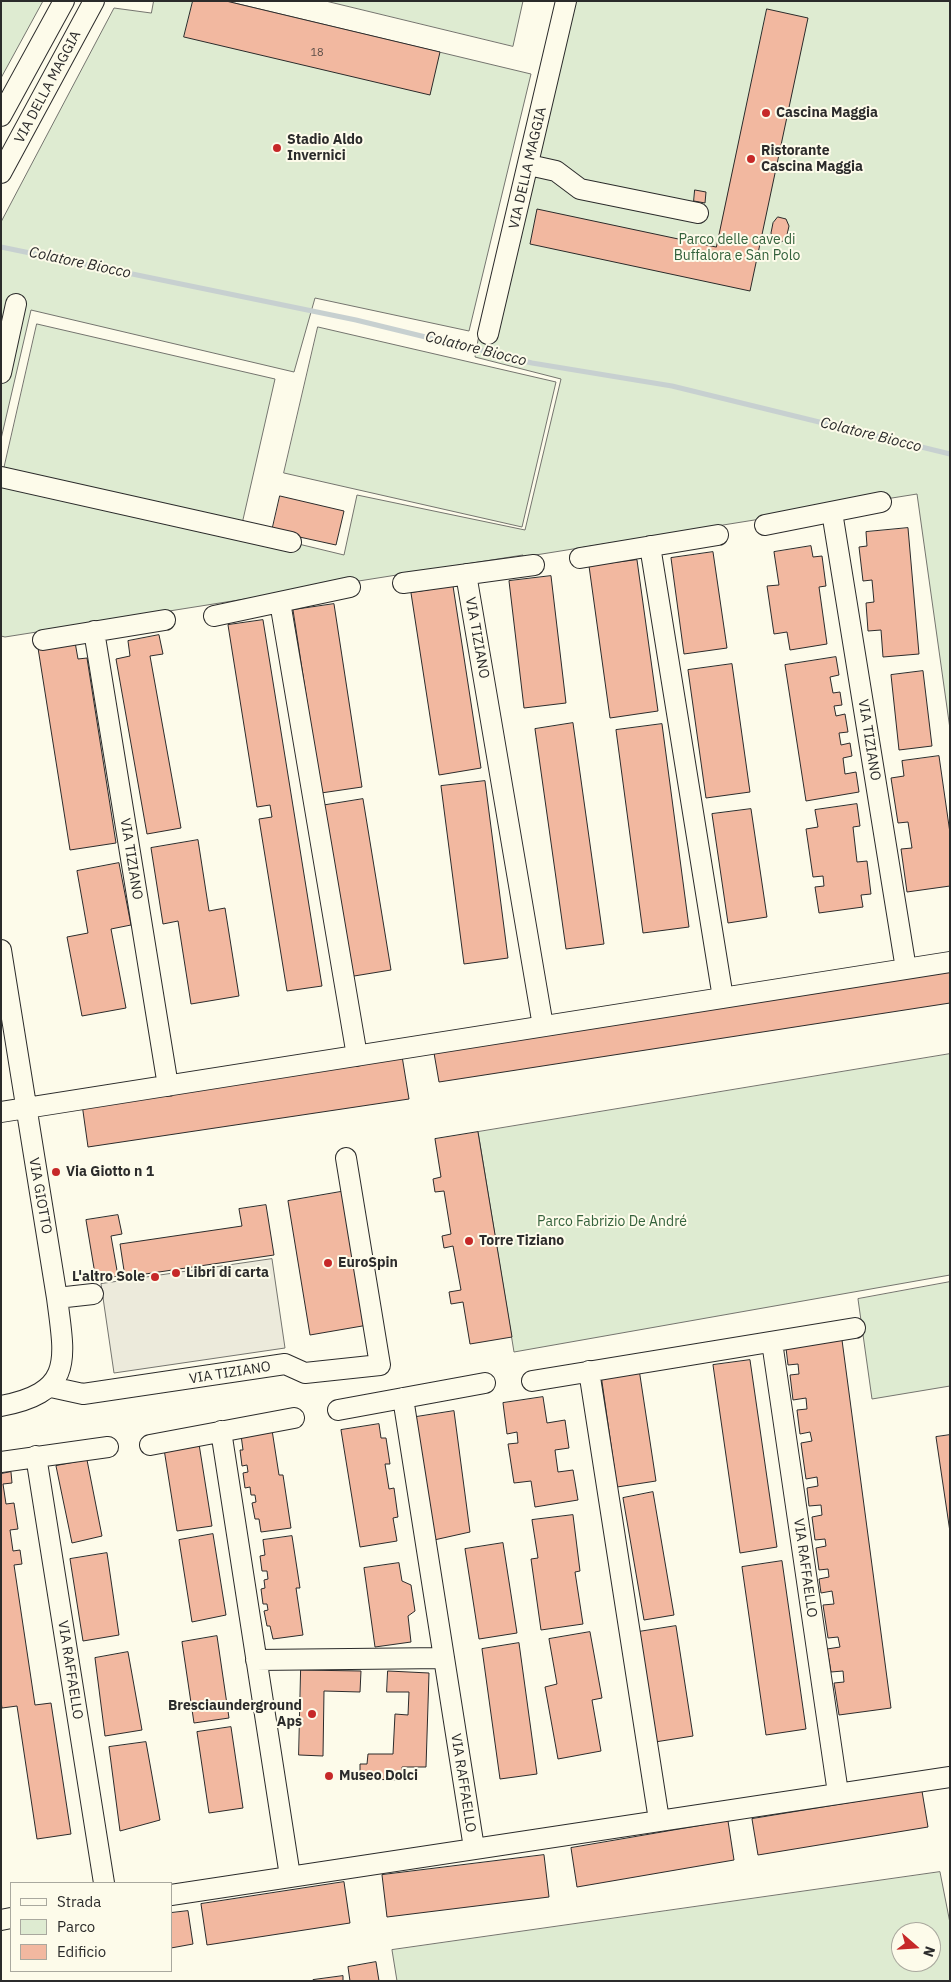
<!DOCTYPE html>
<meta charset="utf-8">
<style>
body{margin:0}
#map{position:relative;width:951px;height:1982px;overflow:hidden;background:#fdfbea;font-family:"IBM Plex Sans",sans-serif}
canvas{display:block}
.frame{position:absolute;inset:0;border:2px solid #2b2b2b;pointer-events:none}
.legend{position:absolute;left:10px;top:1882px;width:162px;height:90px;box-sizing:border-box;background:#fdfbea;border:1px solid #a9a89e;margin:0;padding:6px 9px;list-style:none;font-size:15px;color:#2b2b2b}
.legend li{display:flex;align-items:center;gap:10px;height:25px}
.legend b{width:25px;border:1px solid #a9a89e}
.north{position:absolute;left:891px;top:1922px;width:50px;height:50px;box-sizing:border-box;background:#fdfbea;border:1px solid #a9a89e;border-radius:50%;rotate:109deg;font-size:14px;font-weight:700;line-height:20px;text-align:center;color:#2b2b2b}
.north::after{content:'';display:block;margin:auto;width:18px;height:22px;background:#c62828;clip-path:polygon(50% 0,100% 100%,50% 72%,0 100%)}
</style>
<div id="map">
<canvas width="951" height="1982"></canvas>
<div class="frame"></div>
<ul class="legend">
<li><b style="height:6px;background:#fdfbea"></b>Strada</li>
<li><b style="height:14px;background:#deebd1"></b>Parco</li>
<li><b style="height:14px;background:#f2b8a0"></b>Edificio</li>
</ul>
<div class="north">N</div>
</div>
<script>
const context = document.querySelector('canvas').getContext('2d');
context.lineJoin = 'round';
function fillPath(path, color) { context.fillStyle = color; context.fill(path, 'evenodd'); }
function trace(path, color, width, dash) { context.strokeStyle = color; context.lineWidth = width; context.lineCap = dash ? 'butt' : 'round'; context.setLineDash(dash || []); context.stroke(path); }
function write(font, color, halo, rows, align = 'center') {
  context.font = font + ' "IBM Plex Sans",sans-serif'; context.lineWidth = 4; context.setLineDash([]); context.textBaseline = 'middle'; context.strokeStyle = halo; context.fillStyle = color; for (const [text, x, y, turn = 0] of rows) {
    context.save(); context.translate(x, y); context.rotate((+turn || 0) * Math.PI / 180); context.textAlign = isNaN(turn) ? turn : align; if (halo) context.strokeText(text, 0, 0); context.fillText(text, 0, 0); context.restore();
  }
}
const green = new Path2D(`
 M1,1H43L1,78Z
 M154,1H226L531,74L469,331L315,298L294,372L31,310L1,439V222L114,8L151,13Z
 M326,1H523L513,46Z
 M576,1H950V729L917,494L523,557V555L5,637L1,636V472L344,555L357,495L525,530L561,379L475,357L480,329L498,333Z
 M37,324L275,379L242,524L4,469Z
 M318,327L556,382L522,527L284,473Z
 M950,1054V1275L514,1352L478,1132Z
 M950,1282V1386L872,1399L858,1299Z
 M940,1872L950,1923V1981H397L392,1950ZM901,1932H931V1962H901Z`);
fillPath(green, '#deebd1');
trace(green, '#74746e', 1);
const parking = new Path2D(`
 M272,1259L285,1348L114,1373L101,1284Z`);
fillPath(parking, '#eceadb');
trace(parking, '#74746e', 1);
trace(new Path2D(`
 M1,247L356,320L532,363L672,386L950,454`), '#c7d0d0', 5);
const building = new Path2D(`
 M193,1H226L440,52L430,95L184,37Z
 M767,9L808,18L750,291L530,244L537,209L716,247Z
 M695,190L706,192L705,203L694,201Z
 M778,217L786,219L789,226L786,239L778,244L773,240L771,233L773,223Z
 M280,496L344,511L336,545L272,531Z
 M908,528L919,654L883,657L881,630L868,631L866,603L874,602L872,580L863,581L859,547L867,546L866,532Z
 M811,546L813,557L822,556L826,586L819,587L827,644L790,650L787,632L774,634L767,586L779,585L774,552Z
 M713,552L727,648L684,654L671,558Z
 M637,560L658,711L610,718L589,566Z
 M551,576L566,703L524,708L509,581Z
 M453,586L481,768L439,775L411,593Z
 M334,604L362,787L321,793L293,610Z
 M263,620L322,986L287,991L259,819L272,817L270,805L257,807L228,625Z
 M159,635L163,654L150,656L181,828L147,834L116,659L130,656L128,641Z
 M75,642L78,659L87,658L116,843L70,850L38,648Z
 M836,657L839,675L830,677L833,693L840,692L842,705L834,706L836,716L845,714L848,732L839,733L841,745L850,743L852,756L843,758L845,774L856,772L859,792L806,801L785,665Z
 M732,664L750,792L706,798L688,670Z
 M923,671L932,746L899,750L891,675Z
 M573,723L604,944L566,949L535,729Z
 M662,724L689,927L643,933L616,730Z
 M939,756L950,833V886L907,892L901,849L912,848L908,822L898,823L891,778L904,776L902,761Z
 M485,781L508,958L464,964L441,786Z
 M363,799L391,970L348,977L320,806Z
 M857,804L860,826L853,827L857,862L867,861L871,894L861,895L863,907L819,913L815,887L824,886L823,876L813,877L806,829L818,827L815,810Z
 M751,809L767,917L728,923L712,814Z
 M198,840L209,911L225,908L239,996L191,1004L178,921L163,924L151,848Z
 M119,863L131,925L111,929L126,1008L82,1016L67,937L88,933L77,871Z
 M950,967V1003L439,1082L433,1047Z
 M402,1056L409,1099L88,1147L82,1104Z
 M478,1132L512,1337L470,1344L463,1302L451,1304L449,1292L461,1290L453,1246L444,1248L442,1236L451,1234L444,1191L435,1192L433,1179L441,1177L435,1139Z
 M346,1191L368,1325L310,1335L288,1201Z
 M266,1205L274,1255L125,1277L120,1244L242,1226L239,1209Z
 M118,1215L122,1234L111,1236L118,1276L96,1280L86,1220Z
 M842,1340L891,1708L839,1715L834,1683L844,1682L843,1671L831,1672L827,1649L840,1647L838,1637L828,1638L823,1605L834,1604L832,1591L821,1593L819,1579L829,1577L828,1569L819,1570L816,1548L826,1546L825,1539L815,1540L812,1517L822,1515L821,1505L809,1506L807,1488L818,1486L817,1477L806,1479L801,1443L812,1441L810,1432L800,1434L797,1410L807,1409L806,1398L793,1400L790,1375L799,1374L798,1364L788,1365L786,1348Z
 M750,1360L777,1547L740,1553L713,1365Z
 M639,1369L656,1481L617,1487L601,1375Z
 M543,1397L547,1423L565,1420L569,1448L555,1450L558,1472L573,1470L578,1500L535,1507L531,1481L514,1483L508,1444L518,1443L517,1432L507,1434L503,1403Z
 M454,1411L470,1532L434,1540L416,1417Z
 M379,1424L381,1438H386L390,1464H385L389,1489L394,1488L398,1517L393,1518L397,1541L360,1547L341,1430Z
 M272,1430L279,1475H283L291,1528L261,1532L259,1519H255L252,1503L256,1502L255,1495H251L250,1487L245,1488L243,1473L248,1472L247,1465L242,1466L240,1450H243L241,1435Z
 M950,1435V1532L936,1437Z
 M199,1444L212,1526L177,1531L164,1449Z
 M87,1460L102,1536L72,1543L56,1466Z
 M11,1472L12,1483L3,1484L6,1504L14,1503L18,1529L10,1530L13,1551L20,1550L22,1564L14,1565L35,1705L51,1703L71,1834L37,1839L17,1706L2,1708L1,1702V1474Z
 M653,1492L674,1615L644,1620L623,1498Z
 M573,1515L580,1571L575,1572L583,1624L541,1630L531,1559L538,1558L532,1520Z
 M213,1534L226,1615L192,1622L179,1540Z
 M292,1536L300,1588H296L303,1635L273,1639L270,1626H267L264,1611L268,1610L267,1604H263L261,1589L265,1588L264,1580L268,1579L267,1571H262L260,1556L265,1555L263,1540Z
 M503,1543L517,1633L479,1639L465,1549Z
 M107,1553L119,1635L83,1641L70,1559Z
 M782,1561L806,1729L766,1735L742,1567Z
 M399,1563L402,1581L411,1585L415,1611L408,1616L411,1642L375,1647L364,1568Z
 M676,1626L693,1736L655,1742L638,1632Z
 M590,1632L602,1698L592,1700L601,1751L558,1759L545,1687L557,1684L549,1639Z
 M217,1636L229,1718L194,1723L182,1642Z
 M519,1643L537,1774L500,1779L482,1649Z
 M128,1652L142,1730L105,1736L95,1658Z
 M301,1670L361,1671L360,1692L324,1691L323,1756L299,1755Z
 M388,1671L429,1673L426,1767H402V1780L360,1779V1764H367L368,1754H393L395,1714L408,1715L409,1692H387Z
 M231,1727L243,1808L209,1813L197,1732Z
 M146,1742L160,1820L120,1831L109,1747Z
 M922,1791L928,1827L758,1855L752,1819Z
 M728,1821L734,1860L577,1887L571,1848Z
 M544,1855L549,1897L387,1917L382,1875Z
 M344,1882L350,1923L207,1945L201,1904Z
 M188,1911L193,1944L171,1948V1913Z
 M376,1962L379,1981H350L348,1967Z
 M343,1976V1981H313V1980Z`);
fillPath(building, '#f2b8a0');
trace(building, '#2b2b2b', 1);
const minor = new Path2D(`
 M1,116L64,1
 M529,165L556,171L580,189L698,213
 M1,173L94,1
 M488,334L566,1
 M1,373L16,304
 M1,477L291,542
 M832,512L906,969
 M765,525L881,502
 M650,546L723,998
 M580,558L718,535
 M466,574L543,1026
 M403,583L534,565
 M280,602L357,1056
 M214,616L350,587
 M94,631L168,1086
 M43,640L165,620
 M1,950L57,1298C65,1360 74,1392 1,1406
 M1,1112L950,962
 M57,1298L93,1294
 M772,1342L838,1793
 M589,1371L659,1820
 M532,1381L855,1328
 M51,1387L83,1394L285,1364L305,1373L380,1365L346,1158
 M403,1398L474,1848
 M338,1410L485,1383
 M221,1431L290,1876
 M150,1445L294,1418
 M36,1456L104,1883
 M1,1462L108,1447
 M256,1660L444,1658
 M171,1895L950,1777
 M1,1920L11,1918`);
trace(minor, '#2b2b2b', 22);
trace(minor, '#fdfbea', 20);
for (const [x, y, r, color] of [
 [766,113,5,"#c62828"],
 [277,148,5,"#c62828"],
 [751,159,5,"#c62828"],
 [56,1172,5,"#c62828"],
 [469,1241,5,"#c62828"],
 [328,1263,5,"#c62828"],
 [176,1273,5,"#c62828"],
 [155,1277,5,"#c62828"],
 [312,1714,5,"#c62828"],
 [329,1776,5,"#c62828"]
]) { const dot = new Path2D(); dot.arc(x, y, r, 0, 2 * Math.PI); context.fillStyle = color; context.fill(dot); trace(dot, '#fdfbea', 2); }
write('11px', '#5d4e48', null, [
 ["18",317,53]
]);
write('14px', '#2b2b2b', '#fdfbea', [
 ["VIA DELLA MAGGIA",48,87,-62],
 ["VIA DELLA MAGGIA",528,168,-77],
 ["VIA TIZIANO",477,638,80],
 ["VIA TIZIANO",869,740,81],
 ["VIA TIZIANO",131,859,81],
 ["VIA GIOTTO",40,1196,80],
 ["VIA TIZIANO",230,1373,-9],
 ["VIA RAFFAELLO",805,1568,82],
 ["VIA RAFFAELLO",70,1670,81],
 ["VIA RAFFAELLO",463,1783,81]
]);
write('bold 14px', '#2b2b2b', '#fdfbea', [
 ["Cascina Maggia",776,113],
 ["Stadio Aldo",287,140],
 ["Invernici",287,156],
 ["Ristorante",761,151],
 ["Cascina Maggia",761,167],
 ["Via Giotto n 1",66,1172],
 ["Torre Tiziano",479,1241],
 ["EuroSpin",338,1263],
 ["Libri di carta",186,1273],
 ["L'altro Sole",145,1277,"right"],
 ["Bresciaunderground",302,1706,"right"],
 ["Aps",302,1722,"right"],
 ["Museo Dolci",339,1776]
], 'left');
write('14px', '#34623c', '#fdfbea', [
 ["Parco delle cave di",737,240],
 ["Buffalora e San Polo",737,256],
 ["Parco Fabrizio De André",612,1222]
]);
write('italic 15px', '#2b2b2b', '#fdfbea', [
 ["Colatore Biocco",80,263,12],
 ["Colatore Biocco",476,349,14],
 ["Colatore Biocco",871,435,14]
]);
</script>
